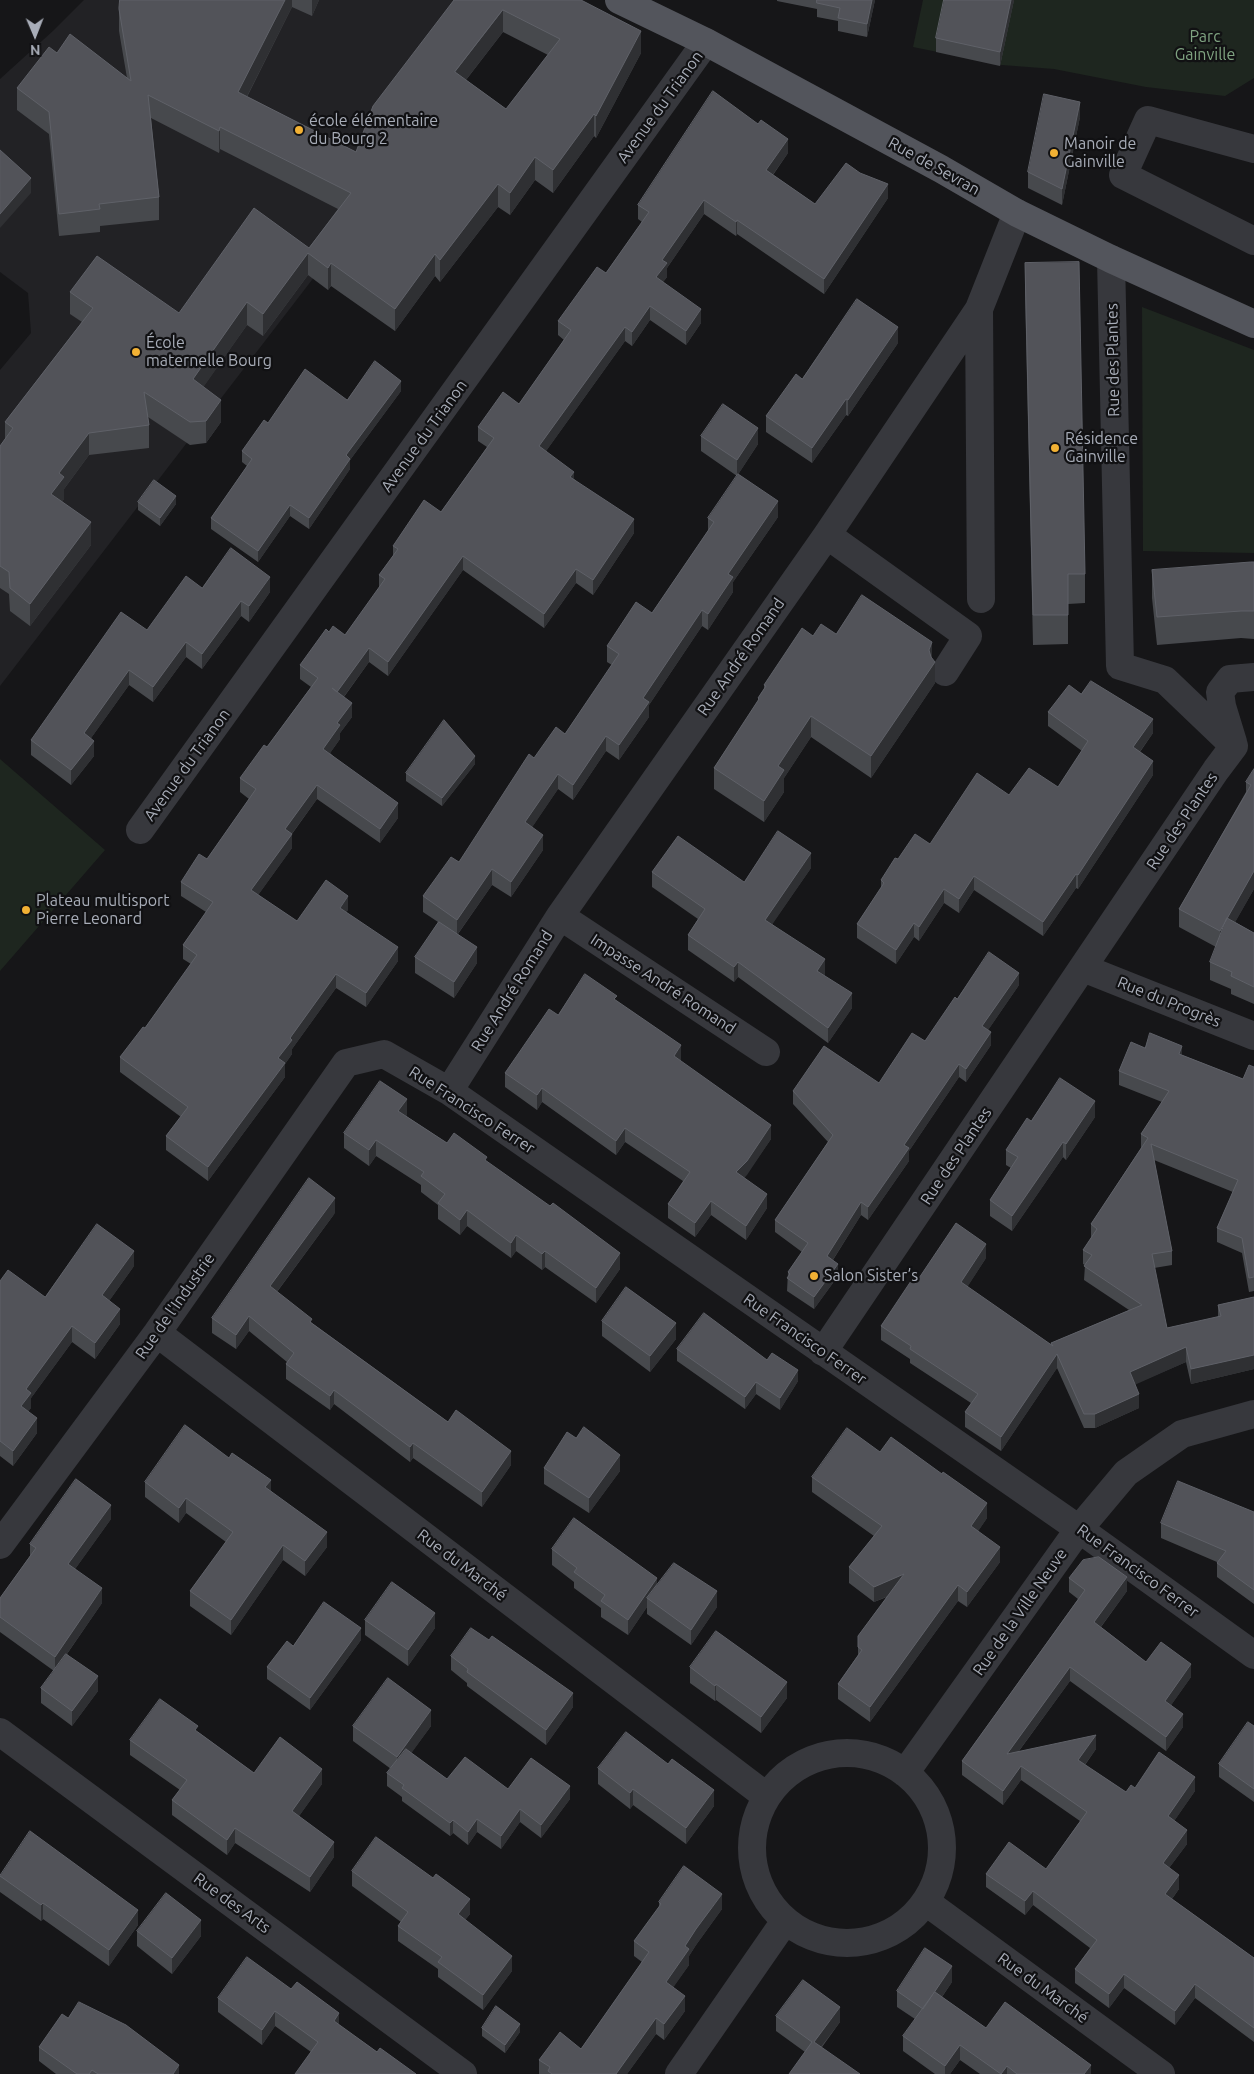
<!DOCTYPE html>
<meta charset="utf-8">
<style>
body{margin:0}
#map{position:relative;width:1254px;height:2074px;overflow:hidden;background:#161618;font-family:Ubuntu,sans-serif}
canvas{display:block}
.north{position:absolute;left:10px;top:10px;width:50px;height:50px;-webkit-text-stroke:4px #111113;paint-order:stroke;rotate:179deg;font-size:14px;font-weight:700;line-height:20px;text-align:center;color:#a8adb8}
.north::after{content:'';display:block;margin:auto;width:18px;height:22px;background:#a8adb8;clip-path:polygon(50% 0,100% 100%,50% 72%,0 100%)}
</style>
<div id="map">
<canvas width="1254" height="2074"></canvas>
<div class="north">N</div>
</div>
<script>
const context = document.querySelector('canvas').getContext('2d');
context.lineJoin = 'round';
function fillPath(path, color) { context.fillStyle = color; context.fill(path, 'evenodd'); }
function trace(path, color, width, dash) { context.strokeStyle = color; context.lineWidth = width; context.lineCap = dash ? 'butt' : 'round'; context.setLineDash(dash || []); context.stroke(path); }
function write(font, color, halo, rows, align = 'center') {
  context.font = font + ' Ubuntu,sans-serif'; context.lineWidth = 4.5; context.setLineDash([]); context.textBaseline = 'middle'; context.strokeStyle = halo; context.fillStyle = color; for (const [text, x, y, turn = 0] of rows) {
    context.save(); context.translate(x, y); context.rotate((+turn || 0) * Math.PI / 180); context.textAlign = isNaN(turn) ? turn : align; if (halo) context.strokeText(text, 0, 0); context.fillText(text, 0, 0); context.restore();
  }
}
fillPath(new Path2D(`
 M84,0H527L0,686V370L31,333L28,293L0,272V79L54,30Z`), '#222225');
fillPath(new Path2D(`
 M923,0H1254V78L1225,96L1146,87L1054,69L1002,65L913,47Z
 M1142,307L1254,350V553L1143,551Z
 M0,759L105,850L0,971Z`), '#1e261f');
trace(new Path2D(`
 M1254,149L1148,120L1123,175L1254,241
 M1111,259L1120,666L1165,680L1234,746
 M979,309L981,599
 M827,535L968,636L945,672
 M1233,742L1222,706L1220,692L1230,679L1254,677
 M140,830L706,42
 M560,916L766,1052
 M1083,968L1254,1036
 M449,1091L560,916L827,535L979,309L1017,213
 M157,1333L766,1796
 M823,1352L1216,770L1234,746
 M0,1545L157,1333L346,1063L384,1054L449,1091L1079,1529L1254,1655
 M0,1732L463,2074
 M752 1848a95 95 0 1 1 190 0a95 95 0 1 1-190 0Z
 M905,1773L1079,1529L1126,1473L1182,1434L1254,1414
 M926,1902L1161,2074
 M679,2074L785,1921`), '#37383d', 28);
trace(new Path2D(`
 M619,0L706,42L941,169L1017,213L1111,259L1254,324`), '#53555c', 28);
fillPath(new Path2D(`
 M120,0H319L312,16L292,7L247,97L356,152L454,0H581L641,53L596,138L594,136L553,193L535,180L510,215L498,207L440,282L435,276L395,331L331,286L328,290L308,275L263,336L247,325L203,387L221,422L206,443L190,445L148,417L149,425V448L89,455L64,489V499L62,501L91,545L30,626L10,611L9,594L0,588V446L5,439V422L82,322L70,314V292L179,313L309,248L338,209L220,149L219,153L151,118L159,197V220L100,226V232L59,236L49,134L17,110V88L57,53L127,78L119,31V9ZM503,32L548,55L506,109L466,80Z
 M777,0H875L867,37L838,31V21L817,17V9L777,1Z
 M1014,0L1000,66L936,52V38Z
 M1080,117L1062,205L1028,188V172Z
 M788,153L773,175L815,204L888,198L824,294L737,234L736,236L704,214L667,268V277L663,282L701,323L686,345L650,320L632,346L625,341L546,451L574,479L634,533L593,595L576,583L544,628L463,570L388,676L369,662L344,697L352,717L340,733V739L330,753L398,818L380,843L317,799L292,834V848L258,895L297,921L348,910L346,912L398,961L366,1007L336,988L292,1049V1054L285,1064V1077L208,1181L166,1150V1136L181,1117L120,1072V1057L145,1028L191,964L183,959V945L206,912L181,896V882L207,859L249,799L240,792V778L267,747L311,687L300,679V665L329,632L345,635L379,588V575L393,556V546L441,512L487,447L478,441V427L519,404L564,340L558,335V321L606,273L642,222L638,219V205Z
 M1025,263L1085,574V603L1068,604V644L1033,645L1025,292Z
 M898,343L848,416L846,415L812,463L766,432V416L802,379Z
 M401,391L350,460V469L309,529L290,516L258,562L211,529V518L247,466L242,462V451L268,423L347,400Z
 M701,436L758,444L737,476L701,451Z
 M138,502L176,504L160,526L138,510Z
 M778,517L733,582V592L708,630L702,626L649,705V717L619,760L606,751L573,800L558,789L532,827L543,850L511,897L492,885L458,934L477,963L454,998L415,973V957L438,922L423,912V896L459,862L534,758L565,734L612,665L607,662V646L652,613L708,531V518Z
 M1254,562V639L1241,638L1157,645L1152,598V570Z
 M202,588L270,592L249,622L241,616L202,669L186,657L153,702L129,685L91,738L94,756L71,785L31,755V740L147,630Z
 M836,634L932,658L935,683L871,778L811,737L784,778V792L764,822L714,789V768L758,701V698L764,689V685L813,636Z
 M1081,694L1153,733L1140,752L1153,775L1078,889L1076,888L1043,936L974,890L959,913L944,903L919,941L914,937L896,964L857,938V924L881,888V880L898,859L930,844L1009,795L1058,787L1082,751L1048,726V712Z
 M475,764L442,806L406,781V773Z
 M1254,769V889L1235,922L1254,933V1004L1231,994V989L1210,980V962L1216,947L1179,927V909L1246,792V782Z
 M811,868L772,924L825,974L824,975L852,1008L828,1043L738,977L734,982L688,950V935L698,919L652,887V872L744,882Z
 M1019,985L988,1030L991,1045L966,1082L959,1077L909,1151V1161L868,1220L861,1215L833,1260L838,1276L814,1309L787,1291L788,1272L802,1252L775,1232V1220L828,1142L793,1104V1091L879,1083L925,1041L957,999Z
 M617,1001L681,1059L680,1061L771,1139L744,1178L767,1208L746,1240L711,1215L695,1237L668,1218V1204L683,1181L625,1142L616,1155L542,1102L537,1110L505,1087V1073L558,1015Z
 M1145,1048L1182,1055L1243,1079L1254,1067V1291L1249,1292L1242,1253L1217,1242V1228L1233,1192L1154,1160L1172,1251V1265L1154,1268L1167,1328L1218,1317V1305L1254,1297V1369L1191,1384L1186,1362L1135,1384L1139,1408L1095,1428H1084L1057,1368L1001,1451L965,1427V1412L971,1403L910,1363V1359L881,1340V1326L915,1284L986,1258L967,1287L1051,1345V1343L1129,1310L1084,1280L1085,1265L1083,1264V1250L1091,1238V1224L1141,1148V1134L1162,1102L1119,1085V1071Z
 M407,1115L406,1116L447,1143L487,1162L620,1269L596,1303L545,1267L542,1270L516,1251L511,1258L467,1226L460,1235L438,1219V1205L421,1192V1185L376,1156L369,1166L344,1148V1133Z
 M1095,1117L1066,1160L1063,1157L1012,1231L990,1216V1200L1011,1168L1006,1165V1150L1031,1121Z
 M335,1213L277,1292L312,1323L448,1422L511,1465L482,1507L413,1458L410,1462L334,1404L330,1410L286,1379V1364L287,1362L249,1331L236,1349L212,1333V1318Z
 M134,1266L109,1301L120,1324L95,1359L72,1342L31,1398V1408L28,1411L37,1433L13,1466L0,1456V1281L45,1297Z
 M602,1321L676,1339L650,1372L602,1336Z
 M677,1349L767,1360L798,1381L780,1410L756,1394L745,1409L677,1361Z
 M576,1438L620,1471L589,1513L544,1484V1468Z
 M880,1452L987,1518L978,1531L1000,1562L967,1607L958,1601L870,1722L838,1699V1684L858,1655V1636L887,1597L874,1602L849,1583V1567L874,1536L812,1492V1477Z
 M145,1482L271,1491L327,1547L305,1576L283,1560L231,1635L190,1606V1591L226,1542L186,1513L179,1523L145,1497Z
 M1254,1512V1604L1217,1577V1562L1161,1538V1523Z
 M111,1519L75,1569L102,1603L67,1654L98,1691L72,1726L41,1703V1688L54,1671L0,1632V1598L30,1556V1544Z
 M552,1549L657,1585L717,1607L691,1645L647,1614V1607L628,1635L601,1617V1608L574,1588V1582L552,1565Z
 M1069,1578L1127,1591L1101,1627L1146,1662L1191,1677L1171,1705L1183,1727L1166,1751L1070,1681L1019,1751L1096,1749L1085,1765L1126,1792L1135,1788L1195,1791L1174,1821L1187,1844L1169,1868L1179,1889L1172,1899L1254,1958V2042L1195,1998L1175,2025L1124,1988L1109,2008L1075,1983V1969L1090,1948L1033,1905L1025,1915L986,1887V1874L1046,1869L1080,1821L1021,1780L1003,1805L962,1775V1761L1078,1599L1069,1592Z
 M365,1620L435,1628L408,1666L365,1635Z
 M361,1640L310,1710L267,1679V1667L293,1646Z
 M489,1640L573,1707L546,1745L467,1686V1683L451,1670V1656Z
 M690,1667L787,1698L761,1733L716,1700L715,1701L690,1683Z
 M353,1726H431L411,1753L447,1779L570,1799L541,1838L520,1822L501,1849L477,1832L468,1845L453,1833L450,1836L402,1801V1797L387,1786V1773L391,1769L353,1741Z
 M1254,1726V1802L1219,1777V1764Z
 M198,1732L254,1773L322,1784L299,1816L334,1857L310,1892L235,1843L227,1855L172,1815V1800L180,1790L130,1755V1740Z
 M598,1768L714,1806L686,1844L633,1805L630,1809L598,1784Z
 M352,1871L470,1914L465,1920L512,1971L483,2010L438,1977V1969L398,1941V1926L401,1922L352,1886Z
 M0,1875L138,1925L109,1966L43,1919L41,1921L0,1892Z
 M659,1902L722,1909L696,1945L689,1956V1965L673,1987L685,2011L664,2040L656,2034L627,2074H539V2060L581,2049L642,1962L634,1956V1941L659,1907Z
 M137,1931L201,1936L172,1974L137,1946Z
 M952,1982L942,1997L986,2028L1091,2074H980L960,2060L950,2074H935L903,2051V2036L915,2019L897,2007V1991Z
 M218,1998L339,2025L377,2052H311L275,2026L262,2045L218,2012Z
 M776,2016L840,2022L822,2047L805,2052L776,2031Z
 M68,2018L179,2074H56L39,2061V2047Z
 M482,2028L520,2032L505,2053L482,2036Z`), '#47494d');
fillPath(new Path2D(`
 M285,0H292V7L238,114V92Z
 M312,0H319L312,16Z
 M872,0H875L867,37V24Z
 M1011,0H1014L1000,66V52Z
 M503,10V32L455,94V72Z
 M641,31V53L596,138V116Z
 M1080,102V117L1062,205V189Z
 M594,114V136L553,193V170Z
 M220,127V149L219,153V131Z
 M788,139V153L766,184V170Z
 M535,157V180L510,215V193Z
 M31,178V193L0,228V214Z
 M498,184V207L440,282V260Z
 M888,184V198L824,294V279Z
 M704,200V214L667,268V277L656,291V277L662,260Z
 M737,220V234L736,236V222Z
 M308,253V275L263,336V314Z
 M435,254V276L395,331V309Z
 M331,263V286L328,290V268Z
 M247,302V325L193,402V379Z
 M650,306V320L632,346V332Z
 M701,309V323L686,345V331Z
 M625,327V341L539,461V446Z
 M898,327V343L848,416V400Z
 M401,381V391L350,460V469L309,529V518L346,455Z
 M846,399V415L812,463V448Z
 M221,400V422L206,443V421Z
 M758,428V444L737,476V460Z
 M89,433V455L64,489V499L51,516V494L59,473Z
 M574,472V486L570,477Z
 M176,496V504L160,526V518Z
 M778,501V517L733,582V592L708,630V614L728,574Z
 M290,505V516L258,562V551Z
 M634,519V533L593,595V580Z
 M91,522V545L30,626V604Z
 M463,556V570L388,676V662Z
 M576,569V583L544,628V614Z
 M270,577V592L249,622V606Z
 M241,601V616L202,669V654Z
 M702,610V626L649,705V717L619,760V745L643,698Z
 M186,642V657L153,702V687Z
 M932,642V663L935,662V683L871,778V756L929,650Z
 M369,648V662L337,706V692Z
 M129,670V685L84,748V733Z
 M352,703V717L340,733V739L323,763V749L337,723Z
 M811,716V737L784,778V792L764,822V801L778,766Z
 M1153,719V733L1133,761V747Z
 M606,736V751L573,800V785Z
 M94,741V756L71,785V770Z
 M475,756V764L442,806V798Z
 M1153,761V775L1078,889V875Z
 M558,774V789L525,838V822Z
 M317,785V799L285,843V829Z
 M398,803V818L380,843V829Z
 M292,834V848L251,905V890Z
 M543,835V850L511,897V882Z
 M811,853V868L765,935V920Z
 M492,869V885L457,935V920Z
 M1254,871V889L1220,949V931Z
 M1076,874V888L1043,936V922Z
 M974,876V890L959,913V899Z
 M944,889V903L919,941V927Z
 M348,896V910L340,922V908Z
 M914,923V937L896,964V950Z
 M398,947V961L366,1007V993Z
 M477,947V963L454,998V982Z
 M825,959V974L817,986V971Z
 M738,962V977L734,982V967Z
 M1019,973V985L982,1039V1026Z
 M336,974V988L292,1049V1054L285,1064V1077L208,1181V1167L278,1058L290,1038Z
 M852,993V1008L828,1043V1028Z
 M991,1032V1045L966,1082V1069Z
 M681,1045V1059L674,1071V1056Z
 M1182,1046V1061L1179,1054Z
 M959,1064V1077L909,1151V1161L868,1220V1207L904,1145Z
 M542,1088V1102L537,1110V1095Z
 M407,1099V1115L398,1127V1111Z
 M1095,1101V1117L1066,1160V1144Z
 M771,1125V1139L747,1175L736,1186V1172Z
 M625,1128V1142L616,1155V1141Z
 M376,1140V1156L369,1166V1150Z
 M1063,1142V1157L1012,1231V1216Z
 M767,1194V1208L746,1240V1226Z
 M335,1198V1213L270,1301V1286Z
 M711,1201V1215L695,1237V1223Z
 M861,1202V1215L827,1269V1256Z
 M467,1210V1226L460,1235V1220Z
 M516,1235V1251L511,1258V1243Z
 M986,1244V1258L961,1297V1282Z
 M134,1251V1266L102,1311V1295Z
 M545,1251V1267L542,1270V1254Z
 M620,1253V1269L596,1303V1288Z
 M838,1264V1276L814,1309V1297Z
 M120,1309V1324L95,1359V1343Z
 M249,1316V1331L236,1349V1335Z
 M676,1323V1339L650,1372V1356Z
 M72,1326V1342L31,1398V1408L21,1422V1406L26,1389Z
 M1186,1347V1362L1130,1387V1372Z
 M1057,1354V1368L1001,1451V1437Z
 M1254,1355V1369L1191,1384V1369Z
 M798,1370V1381L780,1410V1398Z
 M756,1382V1394L745,1409V1397Z
 M334,1390V1404L330,1410V1396Z
 M1139,1394V1408L1095,1428V1414Z
 M37,1418V1433L13,1466V1451Z
 M413,1443V1458L410,1462V1447Z
 M511,1451V1465L482,1507V1492Z
 M620,1455V1471L589,1513V1498Z
 M271,1480V1495L265,1487Z
 M186,1498V1513L179,1523V1508Z
 M987,1503V1518L971,1542V1526Z
 M111,1505V1519L68,1579V1564Z
 M327,1532V1547L305,1576V1561Z
 M283,1545V1560L231,1635V1620Z
 M1000,1547V1562L967,1607V1592Z
 M904,1574V1589L874,1602V1587Z
 M1127,1577V1591L1094,1636V1622Z
 M657,1578V1594L647,1598V1607L628,1635V1620Z
 M958,1585V1601L870,1722V1707Z
 M102,1588V1603L55,1671V1657Z
 M717,1591V1607L691,1645V1630Z
 M435,1613V1628L408,1666V1650Z
 M361,1628V1640L310,1710V1698Z
 M1191,1664V1677L1165,1714V1701Z
 M1070,1667V1681L1007,1767V1754Z
 M98,1676V1691L72,1726V1711Z
 M787,1682V1698L761,1733V1717Z
 M716,1684V1700L715,1701V1686Z
 M573,1693V1707L546,1745V1730Z
 M431,1710V1726L397,1773V1757Z
 M1183,1714V1727L1166,1751V1737Z
 M1096,1735V1749L1078,1774V1760Z
 M1021,1766V1780L1003,1805V1791Z
 M322,1769V1784L292,1826V1811Z
 M1195,1777V1791L1168,1830V1816Z
 M570,1786V1799L541,1838V1825Z
 M633,1789V1805L630,1809V1793Z
 M714,1790V1806L686,1844V1828Z
 M520,1809V1822L501,1849V1836Z
 M477,1819V1832L468,1845V1832Z
 M453,1820V1833L450,1836V1823Z
 M235,1828V1843L227,1855V1840Z
 M1187,1830V1844L1163,1876V1863Z
 M334,1842V1857L310,1892V1877Z
 M1179,1875V1889L1165,1908V1894Z
 M1033,1891V1905L1025,1915V1901Z
 M722,1894V1909L696,1945L689,1956V1965L666,1998V1982L685,1946L696,1929Z
 M470,1899V1914L458,1929V1914Z
 M43,1903V1919L41,1921V1905Z
 M138,1910V1925L109,1966V1950Z
 M201,1920V1936L172,1974V1958Z
 M512,1956V1971L483,2010V1995Z
 M952,1966V1982L923,2024V2009Z
 M1124,1974V1988L1109,2008V1994Z
 M1195,1984V1998L1175,2025V2011Z
 M685,1996V2011L664,2040V2024Z
 M840,2007V2022L814,2056V2042Z
 M275,2011V2026L262,2045V2030Z
 M339,2013V2028L334,2021Z
 M656,2018V2034L627,2074H616Z
 M520,2024V2032L505,2053V2045Z
 M960,2045V2060L950,2074H945V2066Z
 M179,2065V2074H173Z
 M1091,2065V2074H1084Z
 M1007,2066V2074H1001Z`), '#2f3033');
const building = new Path2D(`
 M120,0H285L238,92L356,152L373,106L454,0H581L641,31L596,116L594,114L553,170L535,157L510,193L498,184L440,260L435,254L395,309L331,263L328,268L308,253L263,314L247,302L193,379L221,400L206,421L190,422L144,392L149,425L89,433L59,473L64,477L51,494L91,522L30,604L10,588L9,572L0,566V446L13,428L5,422L93,308L70,292L97,256L179,313L254,208L309,248L351,193L220,127L219,131L148,95L159,197L99,204L100,209L59,214L49,112L17,88L49,47L57,53L70,34L131,81L119,9ZM503,10L560,39L506,109L455,72Z
 M817,0H872L867,24L838,18L840,8L817,3Z
 M944,0H1011L1000,52L936,38Z
 M713,91L758,124L761,120L788,139L766,170L815,204L846,163L860,173L888,184L824,279L737,220L736,222L704,200L662,260L667,263L656,277L701,309L686,331L650,306L632,332L625,327L539,446L574,472L570,477L634,519L593,580L576,569L544,614L463,556L388,662L369,648L337,692L332,688L352,703L337,723L340,725L323,749L398,803L380,829L317,785L285,829L292,834L251,890L297,921L326,880L348,896L340,908L398,947L366,993L336,974L290,1038L292,1040L278,1058L285,1063L208,1167L166,1136L188,1107L120,1057L143,1027L145,1028L197,955L183,945L213,902L181,882L199,854L207,859L256,789L240,778L264,745L267,747L318,678L300,665L326,629L329,632L333,626L345,635L385,579L379,575L398,549L393,546L424,500L441,512L494,438L478,427L503,392L519,404L571,330L558,321L597,267L606,273L649,212L638,205Z
 M1044,94L1080,102L1062,189L1028,172Z
 M0,150L31,178L0,214Z
 M1079,262L1085,574H1068V615H1033L1025,263Z
 M857,299L898,327L848,400L846,399L812,448L766,416L796,374L802,379Z
 M375,361L401,381L346,455L350,459L309,518L290,505L258,551L211,518L252,459L242,451L264,420L268,423L305,369L347,400Z
 M723,404L758,428L737,460L701,436Z
 M738,474L778,501L728,574L733,577L708,614L702,610L643,698L649,702L619,745L606,736L573,785L558,774L525,822L543,835L511,882L492,869L457,920L423,896L451,857L459,862L529,754L534,758L556,727L565,734L619,654L607,646L636,602L652,613L714,522L708,518Z
 M154,480L176,496L160,518L138,502Z
 M231,548L270,577L249,606L241,601L202,654L186,642L153,687L129,670L84,733L94,741L71,770L31,740L121,612L147,630L186,576L202,588Z
 M1251,562H1254V611H1241L1157,617L1152,570Z
 M862,595L932,642L929,650L931,657L935,662L871,756L811,716L778,766L784,770L764,801L714,768L759,699L758,698L766,686L764,685L802,628L813,636L821,624L836,634Z
 M1091,681L1153,719L1133,747L1153,761L1078,875L1076,874L1043,922L974,876L959,899L944,889L919,927L914,923L896,950L857,924L884,883L881,880L895,858L898,859L915,834L930,844L977,773L1009,795L1029,768L1058,787L1088,741L1048,712L1069,685L1081,694Z
 M444,720L475,756L442,798L406,773Z
 M1254,769V871L1220,931L1179,909L1251,785L1246,782Z
 M778,831L811,853L765,920L825,959L817,971L852,993L828,1028L738,962L734,967L688,935L705,909L652,872L678,836L744,882Z
 M1227,918L1254,933V987L1231,976L1232,972L1210,962Z
 M439,922L477,947L454,982L415,957Z
 M989,952L1019,973L982,1026L991,1032L966,1069L959,1064L904,1145L909,1148L868,1207L861,1202L827,1256L838,1264L814,1297L787,1278L790,1274L788,1272L808,1243L775,1220L833,1135L793,1091L824,1046L879,1083L912,1033L925,1041L955,997L957,999Z
 M585,974L617,996L614,999L681,1045L674,1056L771,1125L747,1161L736,1172L767,1194L746,1226L711,1201L695,1223L668,1204L690,1172L625,1128L616,1141L542,1088L537,1095L505,1073L549,1009L558,1015Z
 M1150,1033L1182,1046L1179,1054L1243,1079L1249,1065L1254,1067V1277L1249,1278L1242,1238L1217,1228L1238,1180L1151,1144L1172,1251L1152,1254L1167,1328L1221,1316L1218,1305L1254,1297V1355L1191,1369L1186,1347L1130,1372L1139,1394L1095,1414H1084L1057,1354L1001,1437L965,1412L978,1394L910,1349L911,1346L881,1326L911,1281L915,1284L956,1223L986,1244L961,1282L1053,1346L1051,1343L1142,1305L1084,1266L1092,1255L1083,1250L1097,1229L1091,1224L1148,1138L1141,1134L1169,1091L1119,1071L1131,1042L1145,1048Z
 M1060,1078L1095,1101L1066,1144L1063,1142L1012,1216L990,1200L1018,1157L1006,1150L1027,1118L1031,1121Z
 M380,1081L407,1099L398,1111L447,1143L454,1133L487,1157L485,1160L550,1206L553,1203L620,1253L596,1288L545,1251L542,1254L516,1235L511,1243L467,1210L460,1220L438,1203L445,1194L421,1176L424,1172L376,1140L369,1150L344,1133Z
 M309,1178L335,1198L270,1286L312,1319L310,1322L448,1422L456,1410L511,1451L482,1492L413,1443L410,1447L334,1390L330,1396L286,1364L294,1353L249,1316L236,1335L212,1318Z
 M97,1224L134,1251L102,1295L120,1309L95,1343L72,1326L26,1389L31,1393L21,1406L37,1418L13,1451L0,1441V1281L8,1270L45,1297Z
 M626,1287L676,1323L650,1356L602,1321Z
 M704,1313L767,1360L772,1353L798,1370L780,1398L756,1382L745,1397L677,1349Z
 M185,1425L229,1458L232,1453L271,1480L265,1487L327,1532L305,1561L283,1545L231,1620L190,1591L233,1532L186,1498L179,1508L145,1482Z
 M584,1427L620,1455L589,1498L544,1468L567,1432L576,1438Z
 M847,1428L880,1452L891,1437L942,1474L943,1472L987,1503L971,1526L1000,1547L967,1592L958,1585L870,1707L838,1684L862,1650L858,1647V1636L904,1574L874,1587L849,1567L882,1526L812,1477Z
 M76,1479L111,1505L68,1564L102,1588L55,1657L0,1617V1598L36,1548L30,1544Z
 M1178,1481L1254,1512V1590L1217,1563L1226,1551L1161,1523Z
 M574,1518L657,1578L628,1620L601,1601L605,1595L574,1572L577,1568L552,1549Z
 M1099,1557L1127,1577L1094,1622L1146,1662L1161,1642L1191,1664L1165,1701L1183,1714L1166,1737L1070,1667L1007,1754L1096,1735L1078,1760L1126,1792L1131,1785L1135,1788L1159,1752L1195,1777L1168,1816L1187,1830L1163,1863L1179,1875L1165,1894L1254,1958V2028L1195,1984L1175,2011L1124,1974L1109,1994L1075,1969L1097,1940L1033,1891L1025,1901L986,1874L1009,1842L1046,1869L1087,1812L1021,1766L1003,1791L962,1761L1085,1590L1069,1578L1083,1560Z
 M674,1563L717,1591L691,1630L647,1598Z
 M392,1582L435,1613L408,1650L365,1620Z
 M324,1602L361,1628L310,1698L267,1667L287,1641L293,1646Z
 M471,1628L489,1640L492,1636L573,1693L546,1730L467,1672L468,1669L451,1656Z
 M716,1631L787,1682L761,1717L716,1684L715,1686L690,1667Z
 M66,1654L98,1676L72,1711L41,1688Z
 M388,1678L431,1710L397,1757L353,1726Z
 M160,1699L198,1726L195,1730L254,1773L280,1737L322,1769L292,1811L334,1842L310,1877L235,1828L227,1840L172,1800L187,1780L130,1740Z
 M1248,1722L1254,1726V1789L1219,1764Z
 M626,1732L668,1764L672,1759L714,1790L686,1828L633,1789L630,1793L598,1768Z
 M406,1749L447,1779L465,1757L508,1789L531,1758L570,1786L541,1825L520,1809L501,1836L477,1819L468,1832L453,1820L450,1823L402,1788L404,1785L387,1773Z
 M30,1831L138,1910L109,1950L43,1903L41,1905L0,1876Z
 M376,1837L433,1878L436,1874L470,1899L458,1914L512,1956L483,1995L438,1962L442,1957L398,1926L408,1912L352,1871Z
 M684,1866L722,1894L696,1929L685,1946L689,1949L666,1982L685,1996L664,2024L656,2018L616,2074H552L548,2071L550,2067L539,2060L560,2032L581,2049L649,1952L634,1941L661,1904L659,1902Z
 M166,1893L201,1920L172,1958L137,1931Z
 M925,1948L952,1966L923,2009L897,1991Z
 M247,1957L291,1989L297,1982L339,2013L334,2021L377,2052L380,2048L416,2074H295L318,2042L275,2011L262,2030L218,1998Z
 M803,1980L840,2007L814,2042L860,2074H789L812,2042L776,2016Z
 M935,1992L986,2028L1005,2002L1091,2065L1084,2074H1017L1007,2066L1001,2074L960,2045L945,2066L903,2036Z
 M79,2002L126,2025L179,2065L173,2074H98L92,2070L89,2074H77L39,2047L62,2014L68,2018Z
 M496,2006L520,2024L505,2045L482,2028Z`);
fillPath(building, '#525359');
trace(building, '#5f6168', 1);
for (const [x, y, r, color] of [
 [299,130,5,"#f2b134"],
 [1054,153,5,"#f2b134"],
 [136,352,5,"#f2b134"],
 [1055,448,5,"#f2b134"],
 [26,910,5,"#f2b134"],
 [814,1276,5,"#f2b134"]
]) { const dot = new Path2D(); dot.arc(x, y, r, 0, 2 * Math.PI); context.fillStyle = color; context.fill(dot); trace(dot, '#111113', 2); }
write('16px', '#7fa381', '#111113', [
 ["Parc",1205,37],
 ["Gainville",1205,55]
]);
write('16px', '#a8adb8', '#111113', [
 ["Avenue du Trianon",660,107,-54],
 ["Rue de Sevran",934,166,29],
 ["Rue des Plantes",1113,360,-91],
 ["Avenue du Trianon",424,436,-54],
 ["Rue André Romand",741,657,-55],
 ["Avenue du Trianon",187,765,-54],
 ["Rue des Plantes",1182,821,-56],
 ["Impasse André Romand",663,984,33],
 ["Rue André Romand",512,991,-58],
 ["Rue du Progrès",1169,1002,22],
 ["Rue Francisco Ferrer",472,1110,33],
 ["Rue des Plantes",956,1156,-56],
 ["Rue de l'Industrie",175,1306,-55],
 ["Rue Francisco Ferrer",805,1339,35],
 ["Rue du Marché",462,1565,37],
 ["Rue Francisco Ferrer",1138,1571,36],
 ["Rue de la Ville Neuve",1020,1612,-55],
 ["Rue des Arts",232,1903,36],
 ["Rue du Marché",1043,1988,36]
]);
write('16px', '#a8adb8', '#111113', [
 ["école élémentaire",309,121],
 ["du Bourg 2",309,139],
 ["Manoir de",1064,144],
 ["Gainville",1064,162],
 ["École",146,343],
 ["maternelle Bourg",146,361],
 ["Résidence",1065,439],
 ["Gainville",1065,457],
 ["Plateau multisport",36,901],
 ["Pierre Leonard",36,919],
 ["Salon Sister’s",824,1276]
], 'left');
</script>
